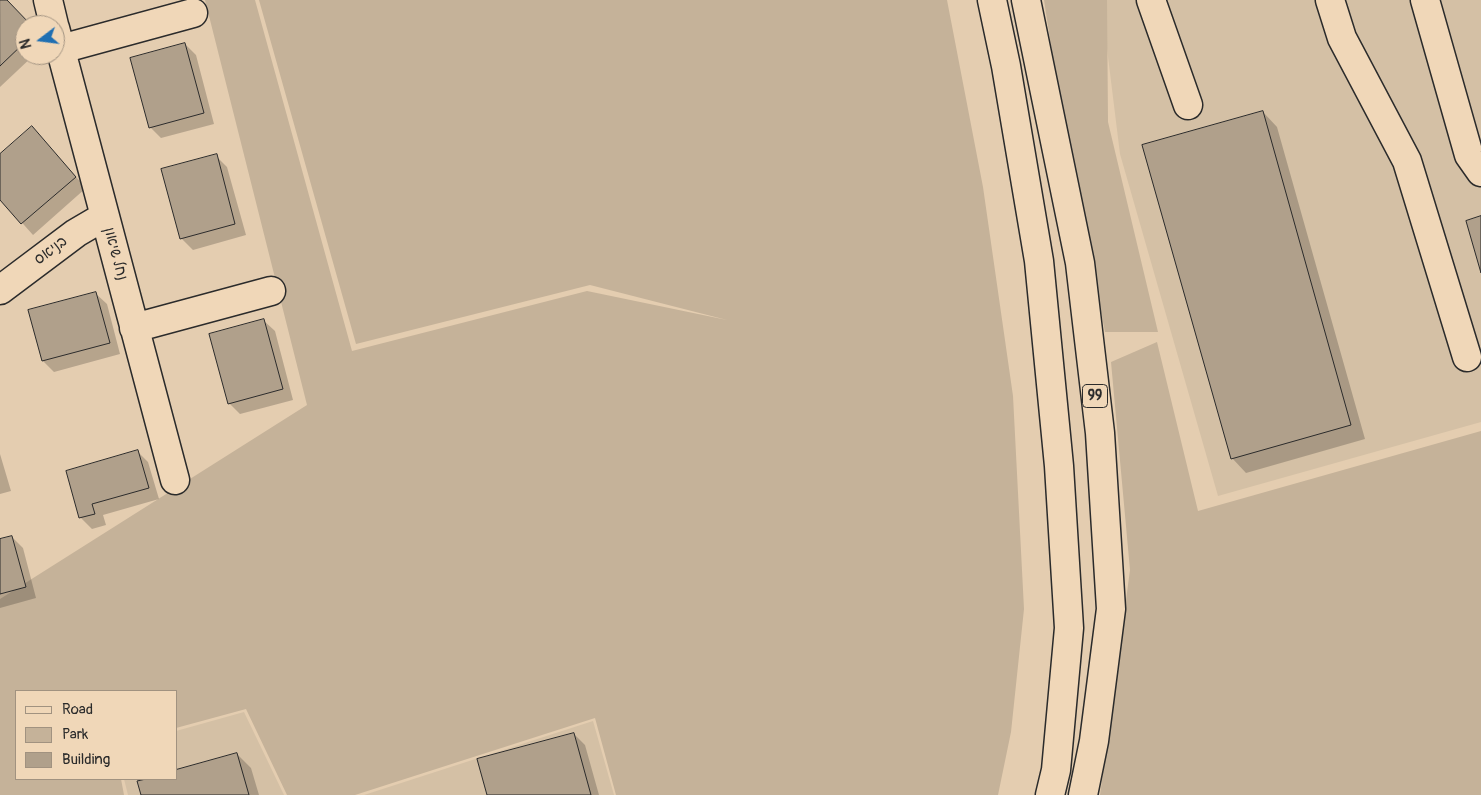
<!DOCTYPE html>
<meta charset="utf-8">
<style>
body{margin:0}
#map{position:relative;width:1481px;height:795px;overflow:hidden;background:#e4cdb0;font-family:Pangolin,sans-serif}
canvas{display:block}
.legend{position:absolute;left:15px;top:690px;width:162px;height:90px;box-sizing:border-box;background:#f0d7b8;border:1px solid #a19280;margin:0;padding:6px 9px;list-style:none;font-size:15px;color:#2b2b2b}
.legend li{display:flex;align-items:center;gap:10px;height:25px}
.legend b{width:25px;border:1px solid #a19280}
.north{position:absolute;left:15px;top:15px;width:50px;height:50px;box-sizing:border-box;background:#f0d7b8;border:1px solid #a19280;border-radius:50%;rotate:255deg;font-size:14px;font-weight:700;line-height:20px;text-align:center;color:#2b2b2b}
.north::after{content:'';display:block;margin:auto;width:18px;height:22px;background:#1f6fb2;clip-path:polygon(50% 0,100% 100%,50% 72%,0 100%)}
</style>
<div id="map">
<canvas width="1481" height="795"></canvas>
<ul class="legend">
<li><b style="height:6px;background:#f0d7b8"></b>Road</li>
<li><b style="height:14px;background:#c5b299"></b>Park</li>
<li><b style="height:14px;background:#b0a08b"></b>Building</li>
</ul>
<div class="north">N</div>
</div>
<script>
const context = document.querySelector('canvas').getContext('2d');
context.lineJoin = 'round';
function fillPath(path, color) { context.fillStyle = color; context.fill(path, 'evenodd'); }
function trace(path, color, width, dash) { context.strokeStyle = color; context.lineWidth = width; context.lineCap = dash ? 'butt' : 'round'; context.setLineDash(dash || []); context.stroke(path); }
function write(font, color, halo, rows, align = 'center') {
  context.font = font + ' Pangolin,"Playpen Sans Hebrew",sans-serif'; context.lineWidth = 4; context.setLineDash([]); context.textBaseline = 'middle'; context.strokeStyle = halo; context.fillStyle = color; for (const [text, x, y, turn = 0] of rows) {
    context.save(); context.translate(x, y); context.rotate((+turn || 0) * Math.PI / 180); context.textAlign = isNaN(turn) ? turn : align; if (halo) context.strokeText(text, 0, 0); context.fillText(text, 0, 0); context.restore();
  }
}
fillPath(new Path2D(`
 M1101,0H1481V422L1218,496L1120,154Z
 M244,712L284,795H128L124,779H176V731Z
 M593,721L614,795H364Z`), '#d4c0a5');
fillPath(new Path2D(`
 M205,0H255L352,351L587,291L727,320L590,285L356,344L259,0H947L983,187L1013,396L1024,609L1011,732L998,795H616L595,718L355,795H287L246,709L176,728V691H16V779H121L124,795H0V599L307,405Z
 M1044,0H1107L1108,122L1158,332H1105L1060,105Z
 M1157,342L1198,511L1481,431V795H1100L1130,570L1111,362Z`), '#c5b299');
fillPath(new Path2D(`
 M0,0H6L30,25H25V55H34L0,87Z
 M185,44L196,55L214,124L161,138L150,127Z
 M1263,112L1277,127L1365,439L1246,473L1232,458Z
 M32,128L86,188L33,235L0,198V156Z
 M216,156L227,167L246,235L193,250L182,239Z
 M95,293L107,304L120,354L54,372L43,361Z
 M263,320L275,331L293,400L240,414L229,403Z
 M137,451L148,462L159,499L103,515L106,525L92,529L81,518L67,471Z
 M0,454L11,491L0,494Z
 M12,537L23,548L36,598L0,608V541Z
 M574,734L585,745L599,795H488Z
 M237,754L251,768L259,795H142L139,782L150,779H176Z`), '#0003');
const building = new Path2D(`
 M0,0H7L31,25H25V42L0,66Z
 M185,43L204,113L149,128L130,58Z
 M1263,111L1351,425L1231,459L1142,145Z
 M32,126L76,177L21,224L0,200V154Z
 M217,154L235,224L180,239L161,169Z
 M1481,216V273L1466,221Z
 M96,292L110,343L42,361L28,310Z
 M264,319L283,389L228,404L209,334Z
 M138,450L149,488L92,504L95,514L79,518L66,471Z
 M12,536L26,587L0,594V539Z
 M574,733L591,795H487L477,759Z
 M237,753L249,795H141L137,781L146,779H176V770Z`);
fillPath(building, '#b0a08b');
trace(building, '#2b2b2b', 1);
const minor = new Path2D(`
 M48,0L54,25
 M1151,0L1188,105
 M1330,0L1342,38L1407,161L1467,357
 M1425,0L1469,155L1481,172
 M55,28L175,480
 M61,49L193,13
 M0,290L76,233L105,216
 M134,328L271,291`);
const highway = new Path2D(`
 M992,0L1006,66L1039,261L1059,466L1069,628L1056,770L1050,795
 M1026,0L1080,263L1100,433L1111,609L1094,741L1083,795`);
trace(minor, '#2b2b2b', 31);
trace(highway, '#2b2b2b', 31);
trace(minor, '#f0d7b8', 28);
trace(highway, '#f0d7b8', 28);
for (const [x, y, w] of [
 [1095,396,25]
]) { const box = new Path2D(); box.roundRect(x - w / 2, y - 11.5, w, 23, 4); context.fillStyle = '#f0d7b8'; context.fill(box); trace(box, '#2b2b2b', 1); }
write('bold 14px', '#2b2b2b', null, [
 ["99",1095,396]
]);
write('15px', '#2b2b2b', '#f0d7b8', [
 ["בניאס",51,251,-37],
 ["נחל שיאון",115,254,75]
]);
</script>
